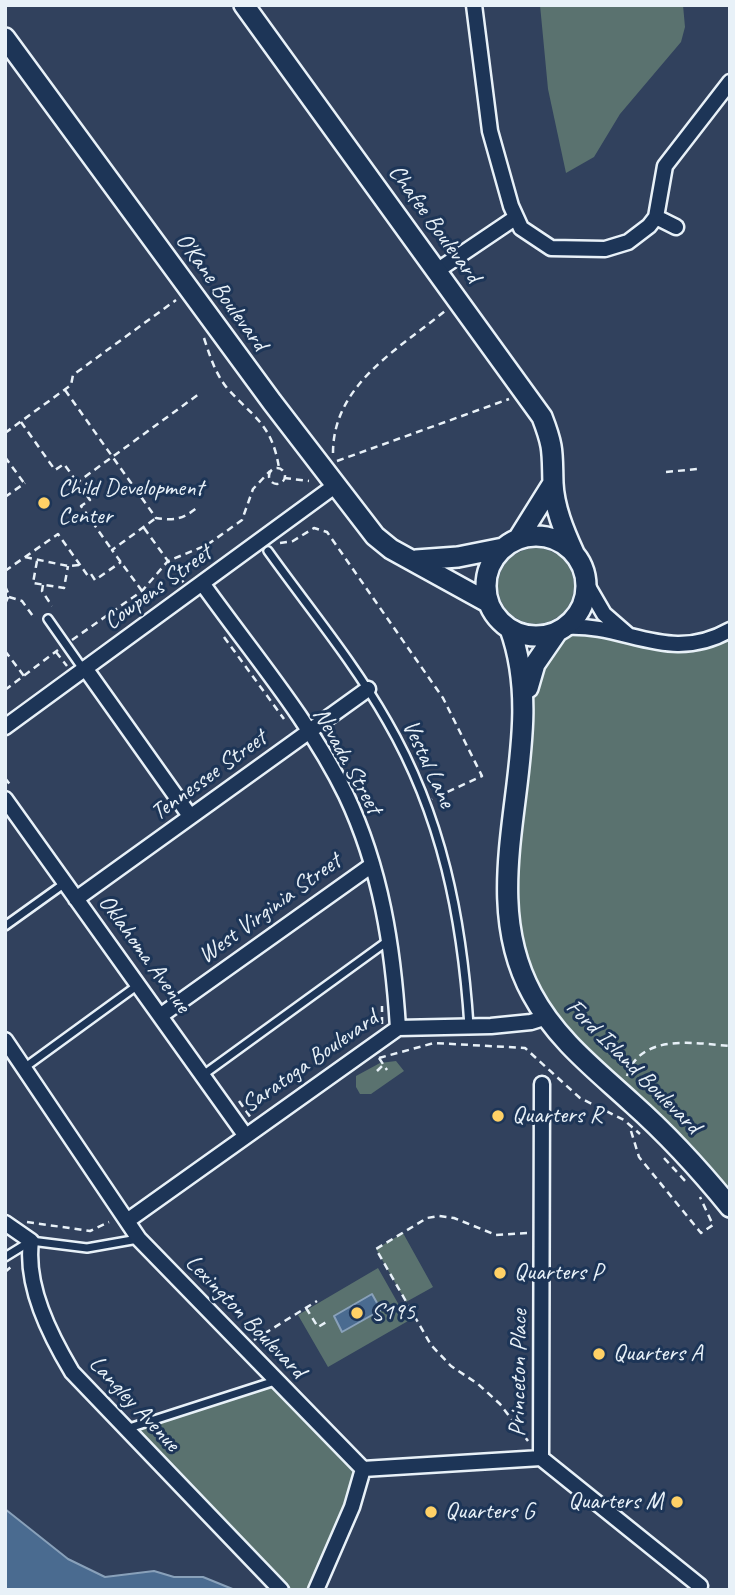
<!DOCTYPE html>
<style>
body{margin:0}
#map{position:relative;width:735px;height:1595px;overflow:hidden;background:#31415d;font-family:Caveat,sans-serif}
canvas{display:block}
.frame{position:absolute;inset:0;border:7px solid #e8f1f8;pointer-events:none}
</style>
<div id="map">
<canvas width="735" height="1595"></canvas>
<div class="frame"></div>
</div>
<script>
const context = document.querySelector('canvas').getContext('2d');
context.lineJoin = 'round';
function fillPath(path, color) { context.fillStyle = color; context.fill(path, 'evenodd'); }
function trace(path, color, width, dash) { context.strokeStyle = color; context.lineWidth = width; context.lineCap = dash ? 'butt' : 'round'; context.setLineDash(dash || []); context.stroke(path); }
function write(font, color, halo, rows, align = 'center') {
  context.font = font + ' Caveat,sans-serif'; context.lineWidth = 6; context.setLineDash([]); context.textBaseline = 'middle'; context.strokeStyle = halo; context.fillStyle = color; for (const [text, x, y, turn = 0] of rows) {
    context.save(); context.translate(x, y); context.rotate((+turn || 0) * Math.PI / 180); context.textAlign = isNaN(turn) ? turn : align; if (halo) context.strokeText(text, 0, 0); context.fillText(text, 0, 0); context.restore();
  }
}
fillPath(new Path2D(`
 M540,5H683L685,27L681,42L620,114L594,157L566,173L548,89Z
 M498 586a38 38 0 1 1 76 0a38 38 0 1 1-76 0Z
 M565,627L660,645L730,630V1207L573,1049L512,942L524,702Z
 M396,1061L404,1071L371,1094H360L356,1087V1076L380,1063Z
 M403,1233L433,1287L406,1302L376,1249Z
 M378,1268L408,1321L328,1367L298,1315Z
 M275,1381L363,1469L316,1590H281L125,1430Z`), '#5a726f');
const water = new Path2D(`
 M372,1294L381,1310L342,1332L334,1316Z
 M5,1509L68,1559L105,1577L154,1571L174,1577H203L235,1590H5Z`);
fillPath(water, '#4a6b90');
trace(water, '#89a1ba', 2);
const lane = new Path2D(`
 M268,551C308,607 353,661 387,721C442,816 462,918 469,1026
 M48,619L83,669
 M5,926L65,883
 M24,1068L138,985
 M203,1075L389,940
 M5,1257L31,1241L87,1248L138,1239
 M126,1429L275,1381`);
const street = new Path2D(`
 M474,5L490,131L511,206L521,228L551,248L605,249L628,242L649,226L656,217L665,166L730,82
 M656,217L676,227
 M438,270L515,218
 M202,583C251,652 309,719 346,795C381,869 393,947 398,1028
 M586,583L604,614L627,634
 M565,627C627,623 668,665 730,630
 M85,668L190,816
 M5,727L336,485
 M5,799L245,1135
 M76,899L368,689
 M160,1016L372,865
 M5,1040L139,1239L363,1469L541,1458
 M542,1084L541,1458L700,1586
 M127,1221L398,1028L491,1026L531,1022L547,1017
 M5,1223L31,1241C25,1286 50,1335 72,1372L281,1590
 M316,1590L352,1507L363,1469`);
const secondary = new Path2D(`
 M244,5L542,417C554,448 552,452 553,483C554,507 564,531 574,553
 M5,38L272,402L375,536L391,549L489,603
 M486 586a50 50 0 1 1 100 0a50 50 0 1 1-100 0Z
 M518,539L553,483
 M416,560L458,557L503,548
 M510,629C553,747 469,879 532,994C556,1039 595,1069 632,1103C668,1135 700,1170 730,1207
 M528,688L535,664L557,632`);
trace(lane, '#e8f1f8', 12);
trace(street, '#e8f1f8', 19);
trace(secondary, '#e8f1f8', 24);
trace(new Path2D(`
 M204,338C210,356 215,373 227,388C254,418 272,424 279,468
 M65,390L156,518C175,521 183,519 198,507
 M21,422L55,470L64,464L90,500L81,506L112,550
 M5,433L71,385L73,375L176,300
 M333,453C333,385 397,350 445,311
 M5,457L24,483
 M337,461L509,399
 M269 476a8 8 0 1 1 16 0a8 8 0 1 1-16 0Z
 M666,472L698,469
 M284,478L309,481
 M75,484L199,394
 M5,497L25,483
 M144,528L184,583
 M280,543L293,541L314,528L327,532L443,698L482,776L432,799
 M25,557L68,566L80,565
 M37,561L33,583L64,588L68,566
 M5,571L58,534L88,576L91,574L95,580L121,562
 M43,585L42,591L52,606
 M5,586L9,595L5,604
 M142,591L112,550L156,518
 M9,597L22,601L35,619
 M224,637L284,719
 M72,640L142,591L168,561L207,545L242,520L253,489L270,471
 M5,651L24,676
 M56,652L67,666
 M5,690L58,650
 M5,778L11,786
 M382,1024V1006
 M379,1058L434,1043L525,1048L580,1098L624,1120L640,1134
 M379,1058L387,1070
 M377,1071L382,1066
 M627,1076C640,1033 694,1043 730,1046
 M239,1101L251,1118
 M631,1131L639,1157L701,1233L713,1225L700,1197
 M664,1158L688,1184
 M27,1222L90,1231L109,1222
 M527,1233L496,1235L454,1218L439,1216L427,1218L376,1249L431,1345L451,1366L478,1384L500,1404L528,1441
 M5,1272L12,1266
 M306,1308L318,1327L328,1321
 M254,1340L317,1301`), '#e8f1f8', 2.5, [7, 5]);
trace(lane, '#1d3557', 7);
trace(street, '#1d3557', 14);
trace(secondary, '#1d3557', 19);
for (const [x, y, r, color] of [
 [44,503,7,"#ffd166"],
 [498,1116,7,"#ffd166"],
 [500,1273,7,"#ffd166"],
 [357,1313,7,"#ffd166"],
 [599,1354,7,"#ffd166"],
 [677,1502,7,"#ffd166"],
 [431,1512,7,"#ffd166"]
]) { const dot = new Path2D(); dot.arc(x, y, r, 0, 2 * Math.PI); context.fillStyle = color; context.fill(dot); trace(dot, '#1d3557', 2.5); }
write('24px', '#e8f1f8', '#1d3557', [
 ["Chafee Boulevard",434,224,54],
 ["O'Kane Boulevard",221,292,54],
 ["Cowpens Street",158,588,-36],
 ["Nevada Street",347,761,61],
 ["Vestal Lane",428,764,65],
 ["Tennessee Street",209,776,-36],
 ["West Virginia Street",270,909,-36],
 ["Oklahoma Avenue",144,954,54],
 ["Saratoga Boulevard",310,1062,-35],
 ["Ford Island Boulevard",633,1067,45],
 ["Lexington Boulevard",245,1317,46],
 ["Princeton Place",519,1373,-89],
 ["Langley Avenue",134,1404,47]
]);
write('24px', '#e8f1f8', '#1d3557', [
 ["Child Development",58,489],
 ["Center",58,517],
 ["Quarters R",512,1116],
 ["Quarters P",514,1273],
 ["S195",371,1313],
 ["Quarters A",613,1354],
 ["Quarters M",663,1502,"right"],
 ["Quarters G",445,1512]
], 'left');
</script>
